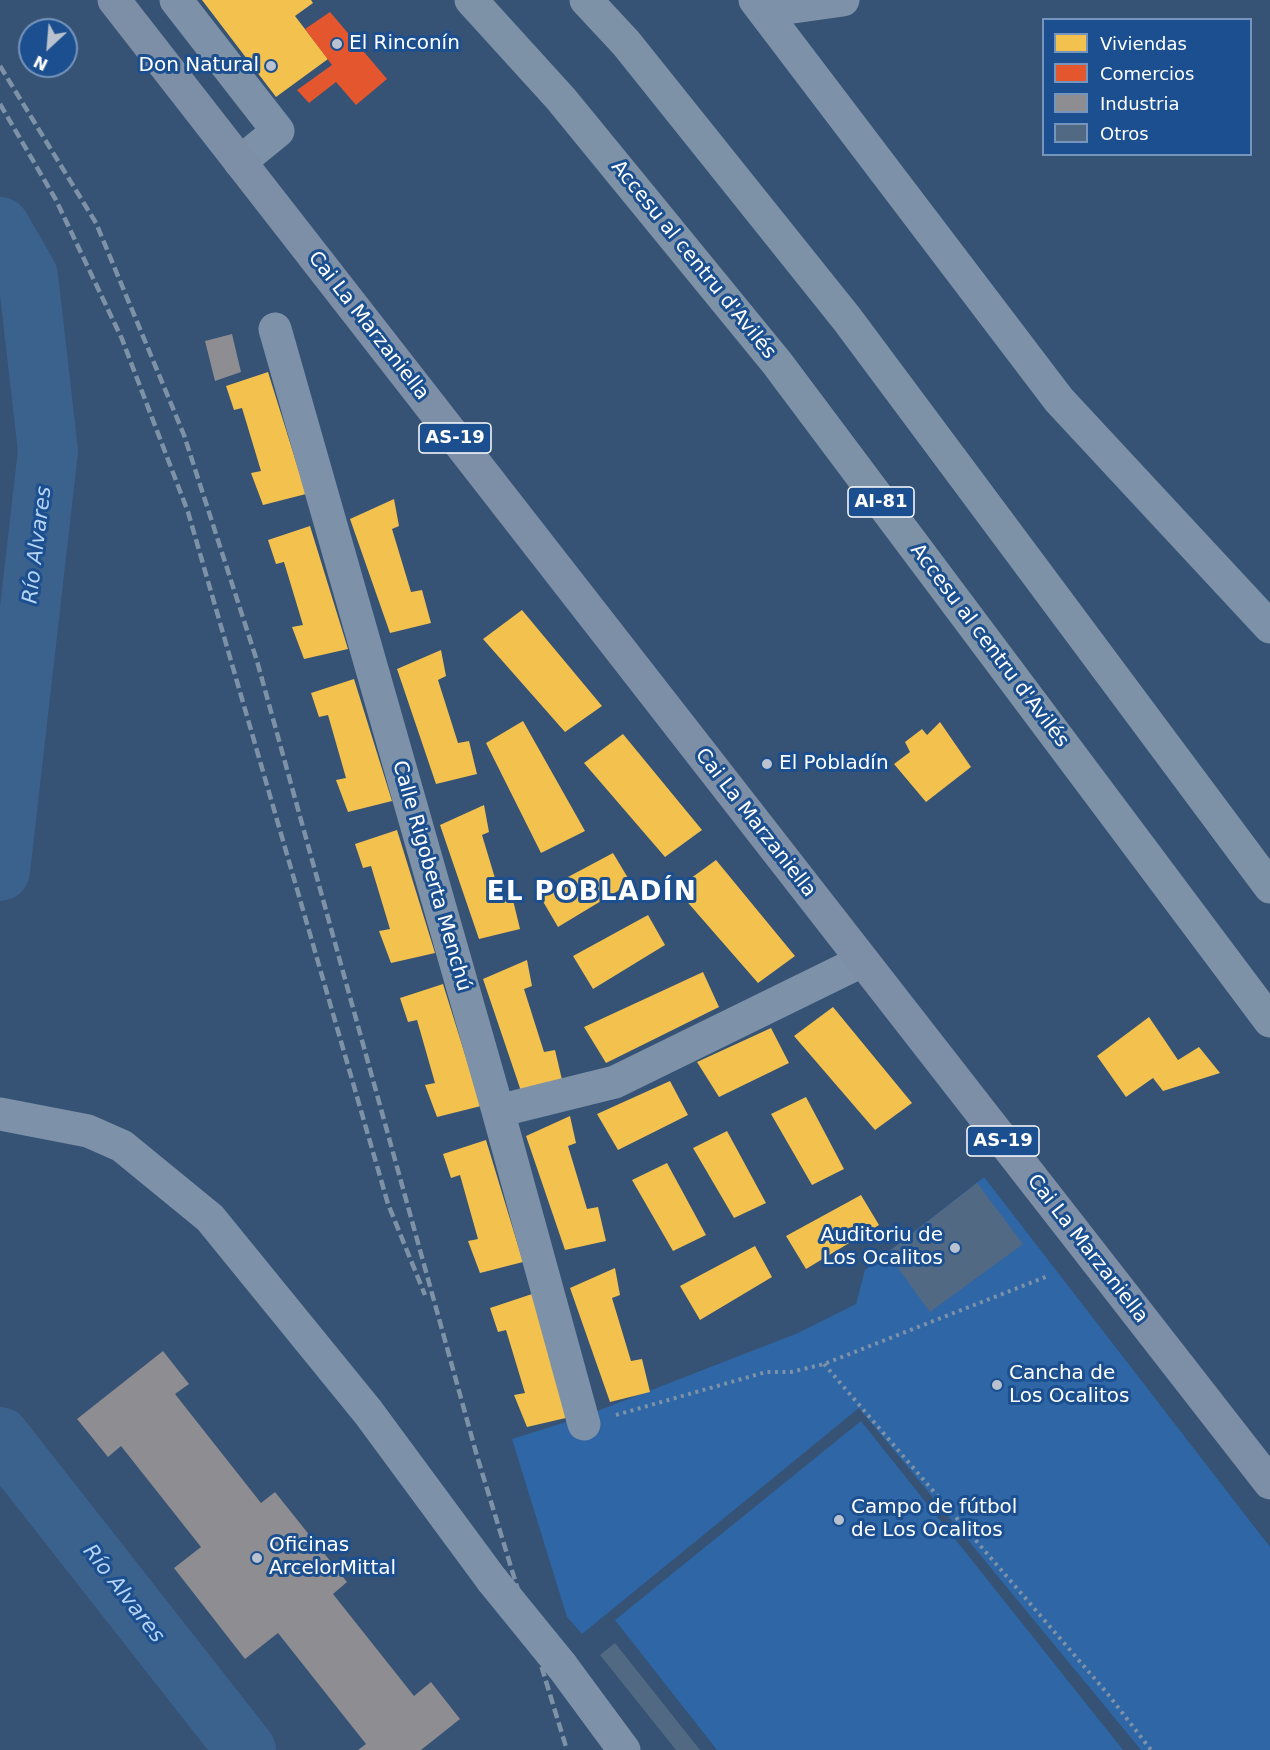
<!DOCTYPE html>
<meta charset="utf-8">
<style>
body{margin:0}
#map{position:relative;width:1270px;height:1750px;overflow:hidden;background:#365274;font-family:"DejaVu Sans",sans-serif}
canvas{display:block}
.legend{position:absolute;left:1042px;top:18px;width:210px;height:138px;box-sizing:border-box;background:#1b4f8f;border:2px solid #7695bc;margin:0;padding:8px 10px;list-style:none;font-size:18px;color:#fff}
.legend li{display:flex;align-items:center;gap:12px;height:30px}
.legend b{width:30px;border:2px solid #7695bc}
.north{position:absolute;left:18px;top:18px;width:60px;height:60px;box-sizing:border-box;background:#1b4f8f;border:2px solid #7695bc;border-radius:50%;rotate:206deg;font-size:16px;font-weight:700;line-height:24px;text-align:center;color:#fff}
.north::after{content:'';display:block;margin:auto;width:21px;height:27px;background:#b9c2ce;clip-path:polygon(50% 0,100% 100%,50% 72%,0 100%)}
</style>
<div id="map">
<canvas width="1270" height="1750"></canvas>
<ul class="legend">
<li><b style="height:16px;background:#f2c14e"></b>Viviendas</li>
<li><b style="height:16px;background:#e4572e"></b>Comercios</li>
<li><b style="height:16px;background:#8d8d92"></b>Industria</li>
<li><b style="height:16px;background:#526984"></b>Otros</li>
</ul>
<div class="north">N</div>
</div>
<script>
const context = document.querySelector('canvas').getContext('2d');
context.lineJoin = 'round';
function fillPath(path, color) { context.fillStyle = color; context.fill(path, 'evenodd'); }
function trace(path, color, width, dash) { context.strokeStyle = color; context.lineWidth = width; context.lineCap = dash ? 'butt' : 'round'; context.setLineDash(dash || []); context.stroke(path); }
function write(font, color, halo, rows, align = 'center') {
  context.font = font + ' "DejaVu Sans",sans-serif'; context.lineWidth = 6; context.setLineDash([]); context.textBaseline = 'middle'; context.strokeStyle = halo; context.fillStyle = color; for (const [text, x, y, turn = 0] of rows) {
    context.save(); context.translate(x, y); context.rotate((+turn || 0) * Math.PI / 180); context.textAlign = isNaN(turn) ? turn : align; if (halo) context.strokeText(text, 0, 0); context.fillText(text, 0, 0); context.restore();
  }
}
fillPath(new Path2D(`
 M984,1177L1270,1547V1750H1141L859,1408L582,1634L567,1617L512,1439L582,1417L798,1333L856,1304L865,1270Z
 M861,1421L1123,1750H717L615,1620Z`), '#2f66a5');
fillPath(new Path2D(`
 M202,0H311L313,3L295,16L328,59L276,97Z
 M268,372L306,494L263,505L251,473L261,471L242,408L234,410L226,386Z
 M394,499L399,526L392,529L411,592L422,590L431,623L390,633L350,519Z
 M310,526L348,649L304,659L292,627L303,625L284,562L276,564L268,540Z
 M522,610L602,706L565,732L483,639Z
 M441,650L446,676L438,680L458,743L469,741L477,774L436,784L397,669Z
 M354,679L392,801L348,812L336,780L346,778L328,715L319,717L311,693Z
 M523,721L585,831L541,853L486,743Z
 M940,722L971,767L926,802L894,764L910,752L905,742L922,729L927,735Z
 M623,734L702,830L665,857L584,763Z
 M484,805L489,832L482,835L501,898L512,896L520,929L479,939L440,825Z
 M397,830L435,953L391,963L379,931L390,929L371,866L363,868L355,844Z
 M613,853L631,883L558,927L538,893Z
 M716,860L795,956L758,983L676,889Z
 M648,915L665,945L593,989L573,956Z
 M527,960L532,986L524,989L544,1052L555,1050L563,1084L522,1094L483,979Z
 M703,972L719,1007L606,1063L584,1027Z
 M443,984L481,1106L437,1117L425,1085L435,1083L417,1020L408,1022L400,998Z
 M833,1007L912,1103L875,1130L794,1036Z
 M1149,1017L1178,1060L1199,1047L1220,1073L1163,1091L1153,1078L1126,1097L1097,1056Z
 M771,1028L789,1063L719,1097L697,1062Z
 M670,1081L688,1115L618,1150L597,1114Z
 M806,1097L844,1169L812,1185L771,1114Z
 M570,1116L576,1143L568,1146L587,1209L598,1207L606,1241L565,1250L526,1136Z
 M727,1131L766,1203L734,1218L693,1148Z
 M486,1140L523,1262L480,1273L468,1241L478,1239L460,1175L451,1178L443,1154Z
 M667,1163L706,1235L673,1251L632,1180Z
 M861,1195L879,1225L806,1269L786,1236Z
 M755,1246L772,1277L700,1320L680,1286Z
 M615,1268L620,1295L612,1298L631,1361L642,1359L650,1392L610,1402L570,1288Z
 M532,1294L570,1417L527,1427L514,1395L525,1393L506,1330L498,1332L490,1308Z`), '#f2c14e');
fillPath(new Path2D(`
 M330,12L387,79L356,105L336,82L309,103L297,90L332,65L305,29Z`), '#e4572e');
fillPath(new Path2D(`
 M232,334L241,372L215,381L205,341Z
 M163,1351L189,1384L175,1394L261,1503L275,1492L347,1582L333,1594L414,1696L431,1682L460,1719L421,1750H358L366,1744L278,1633L245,1659L174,1568L201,1547L121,1446L108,1457L77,1419Z`), '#8d8d92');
trace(new Path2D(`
 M0,227L28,276L48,451L0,871
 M0,1437L246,1750`), '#3b618d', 60);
fillPath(new Path2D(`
 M977,1183L1023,1244L930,1312L887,1253Z
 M615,1643L700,1750H676L600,1655Z`), '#526984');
trace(new Path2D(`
 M824,1364L1107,1693L1151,1750
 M616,1415L766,1372H791L824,1364L1048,1276`), '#7d92a8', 4, [3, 4.5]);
trace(new Path2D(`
 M176,0L278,131L240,162
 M755,0L1059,400L1270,627
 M765,11L843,0
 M275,329L498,1111L584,1424
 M498,1111L615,1082L862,961
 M0,1114L88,1131L122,1146L210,1218L368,1412L492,1580
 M562,1666L624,1750`), '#7d92a8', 33);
trace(new Path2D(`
 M114,0L1270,1483`), '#7d8ea7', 33);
trace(new Path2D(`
 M471,0L561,99L777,363L1270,1021
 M586,0L626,43L847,319L1270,887`), '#7e92a7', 33);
trace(new Path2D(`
 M0,66L96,223L184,435L257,661L477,1456L567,1750
 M0,104L56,200L122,339L188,512L388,1204L425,1295`), '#7e92a7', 4.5, [10, 4.5]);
trace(new Path2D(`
 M492,1580L562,1666`), '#7d92a8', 33);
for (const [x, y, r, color] of [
 [337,44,6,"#b9c2ce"],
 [271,66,6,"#b9c2ce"],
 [767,764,6,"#b9c2ce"],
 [955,1248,6,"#b9c2ce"],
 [997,1385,6,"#b9c2ce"],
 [839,1520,6,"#b9c2ce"],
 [257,1558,6,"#b9c2ce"]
]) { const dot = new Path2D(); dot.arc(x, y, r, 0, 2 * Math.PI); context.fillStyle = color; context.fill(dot); trace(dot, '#1b4f8f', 2); }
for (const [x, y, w] of [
 [455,438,72],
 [881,502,66],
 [1003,1141,72]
]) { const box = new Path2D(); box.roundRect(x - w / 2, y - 15, w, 30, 4.5); context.fillStyle = '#1b4f8f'; context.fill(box); trace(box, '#fff', 1.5); }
write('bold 18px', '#fff', null, [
 ["AS-19",455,438],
 ["AI-81",881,502],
 ["AS-19",1003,1141]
]);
write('20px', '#fff', '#1b4f8f', [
 ["El Rinconín",349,44],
 ["Don Natural",259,66,"right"],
 ["El Pobladín",779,764],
 ["Auditoriu de",943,1236,"right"],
 ["Los Ocalitos",943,1259,"right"],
 ["Cancha de",1009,1374],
 ["Los Ocalitos",1009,1397],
 ["Campo de fútbol",851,1508],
 ["de Los Ocalitos",851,1531],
 ["Oficinas",269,1546],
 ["ArcelorMittal",269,1569]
], 'left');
write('20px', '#fff', '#1b4f8f', [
 ["Accesu al centru d'Avilés",693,260,51],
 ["Cai La Marzaniella",368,326,52],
 ["Accesu al centru d'Avilés",989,646,53],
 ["Cai La Marzaniella",755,823,52],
 ["Calle Rigoberta Menchú",431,876,74],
 ["Cai La Marzaniella",1087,1249,52]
]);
write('italic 21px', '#b5d3f5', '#1b4f8f', [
 ["Río Alvares",38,545,-83],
 ["Río Alvares",123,1594,52]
]);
context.letterSpacing = '1.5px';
write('bold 26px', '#fff', '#1b4f8f', [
 ["EL POBLADÍN",592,893]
]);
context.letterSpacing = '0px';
</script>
